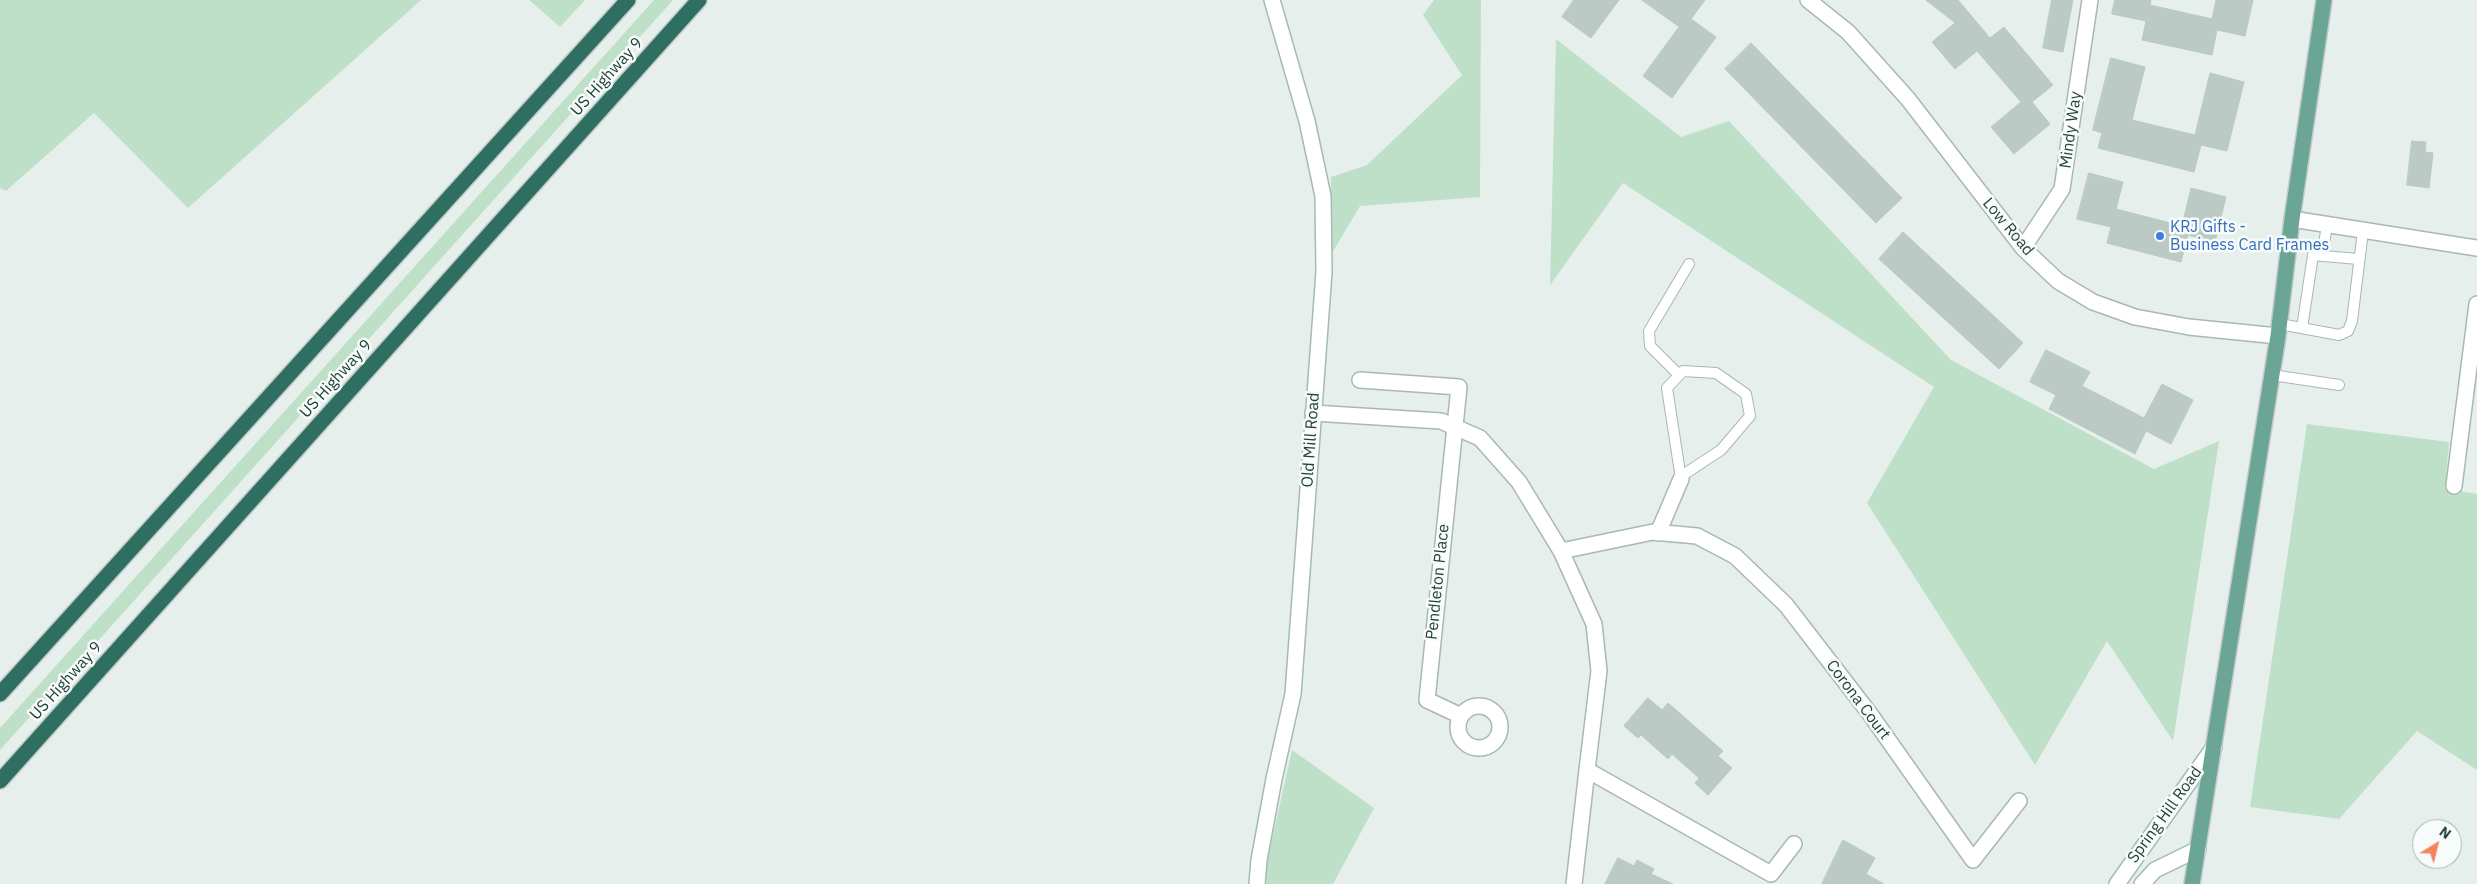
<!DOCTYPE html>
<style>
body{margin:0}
#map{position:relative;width:2477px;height:884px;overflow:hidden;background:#e6efeb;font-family:"IBM Plex Sans",sans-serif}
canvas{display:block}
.north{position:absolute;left:2412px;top:819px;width:50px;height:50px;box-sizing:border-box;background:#f7fbf9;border:1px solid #a3b1ad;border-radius:50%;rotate:36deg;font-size:14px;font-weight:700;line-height:20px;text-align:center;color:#24423a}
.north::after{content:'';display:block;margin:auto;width:18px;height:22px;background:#f4845f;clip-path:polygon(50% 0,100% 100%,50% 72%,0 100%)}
</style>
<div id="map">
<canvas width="2477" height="884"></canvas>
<div class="north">N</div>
</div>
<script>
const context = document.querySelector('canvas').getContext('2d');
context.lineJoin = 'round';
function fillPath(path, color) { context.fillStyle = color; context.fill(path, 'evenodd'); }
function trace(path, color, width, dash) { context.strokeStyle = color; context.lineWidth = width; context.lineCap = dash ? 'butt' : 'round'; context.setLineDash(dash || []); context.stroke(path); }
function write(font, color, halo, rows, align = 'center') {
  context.font = font + ' "IBM Plex Sans",sans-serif'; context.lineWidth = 5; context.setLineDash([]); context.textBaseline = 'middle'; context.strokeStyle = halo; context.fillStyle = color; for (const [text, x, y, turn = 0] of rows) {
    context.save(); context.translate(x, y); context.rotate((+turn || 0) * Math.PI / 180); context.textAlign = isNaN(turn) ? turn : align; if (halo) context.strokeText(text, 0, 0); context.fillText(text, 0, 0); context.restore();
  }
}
fillPath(new Path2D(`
 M0,0H421L188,208L94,113L6,191L0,188Z
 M529,0H585L560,27Z
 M654,0H673L0,750V728Z
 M1434,0H1481L1480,197L1360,206L1332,253L1331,177L1367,165L1462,75L1423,15Z
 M1556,39L1681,137L1729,121L1951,360L2154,469L2219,441L2173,741L2107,641L2035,765L1867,503L1934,387L1623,183L1550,285Z
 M2307,424L2449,442L2445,489L2477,494V770L2417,731L2339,819L2250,807Z
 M1292,750L1374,808L1333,884H1266L1267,862Z`), '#bfe0c8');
const building = new Path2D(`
 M1574,0H1619L1591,38L1562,17Z
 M1642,0H1705L1691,19L1716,37L1672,98L1643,76L1679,27Z
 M1926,0H1958L1990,38L2004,27L2053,85L2032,102L2050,124L2014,154L1991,127L2021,102L1977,51L1955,69L1932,42L1955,23Z
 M2052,0H2073L2063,52L2043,48Z
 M2115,0H2151L2150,5L2212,19L2216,0H2253L2245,36L2217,30L2212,55L2142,40L2146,21L2112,14Z
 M1751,43L1902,198L1876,223L1725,69Z
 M2111,58L2145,67L2132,120L2195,135L2210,73L2244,82L2227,151L2201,145L2194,172L2098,148L2102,133L2093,130Z
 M2412,141L2426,142L2425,152L2433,153L2429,188L2407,185Z
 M2089,173L2123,182L2116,209L2182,226L2191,188L2226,197L2215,242L2188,235L2181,262L2107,243L2111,227L2077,219Z
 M1903,232L2023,343L1999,369L1879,259Z
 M2046,350L2090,372L2082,386L2144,418L2162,384L2193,400L2171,444L2146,431L2135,454L2049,409L2056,395L2030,382Z
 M1648,698L1662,710L1668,703L1723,751L1718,756L1732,768L1708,795L1695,783L1699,778L1672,754L1668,759L1641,735L1638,738L1624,726Z
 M1843,840L1875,858L1866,874L1884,884H1822Z
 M1618,858L1634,866L1637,860L1654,869L1651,874L1673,884H1605Z`);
fillPath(building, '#bbcac4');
trace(building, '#b8c9c2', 1);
const lane = new Path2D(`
 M2322,256L2327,225
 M2280,324L2339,335L2348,331L2352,321L2363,231
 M2302,328L2313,255L2358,259
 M1683,371L1716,373L1746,394L1750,416L1721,450L1683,475L1681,479L1667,388Z
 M1679,375L1650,346L1649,331L1689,264
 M2272,375L2339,385`);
const street = new Path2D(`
 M1808,0L1848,32L1908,99L2023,248L2058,281L2093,302L2135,317L2189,327L2278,336
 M2292,219L2477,248
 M2023,248L2062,189L2090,0
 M1360,380L1459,387L1427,700L1461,716
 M1313,413L1441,421L1480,438L1519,482L1561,551L1594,624L1599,671L1587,770L1771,874L1794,844
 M2454,486L2477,304
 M1658,533L1681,479
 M1561,551L1653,532L1697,536L1735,556L1786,605L1870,714L1973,860L2019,801
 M1458 727a21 21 0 1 1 42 0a21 21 0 1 1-42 0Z
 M1574,884L1587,770`);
const secondary = new Path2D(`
 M1257,884L1259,860L1274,779L1293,694L1324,272L1323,196L1307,121L1272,0
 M2117,884L2214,747
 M2142,884L2155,870L2198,849`);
const primary = new Path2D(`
 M2192,884L2278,336L2292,219L2324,0`);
const highway = new Path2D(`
 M0,694L628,0
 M0,781L699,0`);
trace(lane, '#a8b8b2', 12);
trace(street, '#a8b8b2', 18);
trace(secondary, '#a4bbb3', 18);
trace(primary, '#c2cac8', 18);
trace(highway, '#c2cac8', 18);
trace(lane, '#fff', 10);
trace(street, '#fff', 15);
trace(secondary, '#fff', 15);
trace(primary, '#6aa596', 15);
trace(highway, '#2f6f62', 15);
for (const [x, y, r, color] of [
 [2160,236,5,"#3f7fe0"]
]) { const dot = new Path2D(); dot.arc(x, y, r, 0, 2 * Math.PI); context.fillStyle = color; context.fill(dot); trace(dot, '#f7fbf9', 2); }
write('16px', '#24423a', '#f7fbf9', [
 ["US Highway 9",607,77,-48],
 ["Mindy Way",2071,130,-82],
 ["Low Road",2008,227,50],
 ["US Highway 9",336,379,-48],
 ["Old Mill Road",1311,440,-86],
 ["Pendleton Place",1438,582,-84],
 ["US Highway 9",66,681,-48],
 ["Corona Court",1858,700,53],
 ["Spring Hill Road",2165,815,-54]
]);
write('16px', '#366cbe', '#f7fbf9', [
 ["KRJ Gifts -",2170,227],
 ["Business Card Frames",2170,245]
], 'left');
</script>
